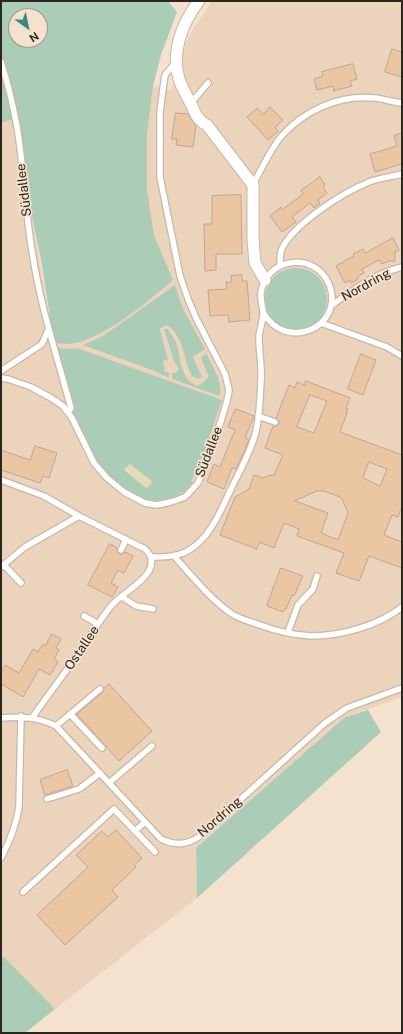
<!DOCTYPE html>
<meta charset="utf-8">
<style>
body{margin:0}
#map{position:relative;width:403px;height:1034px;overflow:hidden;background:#f4e1ce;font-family:"Public Sans",sans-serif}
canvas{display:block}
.frame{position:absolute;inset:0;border:2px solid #2d261e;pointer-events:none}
.north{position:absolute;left:8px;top:8px;width:40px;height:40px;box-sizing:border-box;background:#f4e1ce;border:1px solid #a49688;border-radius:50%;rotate:147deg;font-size:11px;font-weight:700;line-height:16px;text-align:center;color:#2d261e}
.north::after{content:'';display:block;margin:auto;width:14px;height:18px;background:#3d8687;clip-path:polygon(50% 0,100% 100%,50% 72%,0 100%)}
</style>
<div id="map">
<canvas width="403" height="1034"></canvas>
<div class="frame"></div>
<div class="north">N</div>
</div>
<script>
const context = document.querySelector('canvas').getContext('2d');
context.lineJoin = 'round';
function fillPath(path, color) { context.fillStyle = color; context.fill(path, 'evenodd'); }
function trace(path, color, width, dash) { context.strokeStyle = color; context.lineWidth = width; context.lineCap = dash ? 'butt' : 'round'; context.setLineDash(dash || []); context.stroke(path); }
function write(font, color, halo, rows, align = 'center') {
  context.font = font + ' "Public Sans",sans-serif'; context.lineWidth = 3.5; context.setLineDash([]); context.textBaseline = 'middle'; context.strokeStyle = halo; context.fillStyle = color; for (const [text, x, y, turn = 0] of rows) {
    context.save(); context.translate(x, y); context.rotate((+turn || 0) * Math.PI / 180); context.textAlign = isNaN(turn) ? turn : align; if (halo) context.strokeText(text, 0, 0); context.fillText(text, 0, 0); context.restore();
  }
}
fillPath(new Path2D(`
 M212,1H402V697L344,718L196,848L197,898L55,1009L1,954V123L12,118L34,228L53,338L87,340L101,333L114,325L152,298L173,280L154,235L147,190V135L153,86L171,91L188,37Z`), '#ecd3bb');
fillPath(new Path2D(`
 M1,1H168L177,12L161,55L153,86L147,135V190L154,235L173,280C149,301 98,344 66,344C63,344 60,343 57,343L53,338L42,265L12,119L1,123ZM16,16H40V40H16Z
 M265 299a31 31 0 1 1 62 0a31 31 0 1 1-62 0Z
 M175,285L183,309L205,349L193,357L202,377L198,379L192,376C183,359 184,336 167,325L160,328V330L168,360L163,361L165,372H169V378L152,370L83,345L103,336Z
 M164,329H168C170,333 174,338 176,343C181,357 180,381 198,386L205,381L209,377L201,358L206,353C213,367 222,380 220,396L172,379V373H175L179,369L174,361Z
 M56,347L63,349L77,348L222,400L203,456L191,481L193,482L185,491L175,497L159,502L147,501L131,494L110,477L97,463L76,420L73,411V401Z
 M368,710L381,732L197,898L196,848L344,718Z
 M1,954L55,1009L25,1033H1Z`), '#abccb7');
fillPath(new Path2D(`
 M130,464L152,481C151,485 150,486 146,488L124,470Z`), '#e5dbb6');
const building = new Path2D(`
 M392,49L402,52V77L385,72Z
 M353,64L357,79L350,81L352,86L334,91L333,86L317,90L314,79L323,76L322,72Z
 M270,107L283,120L275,127L278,131L268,140L247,117L257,108L263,114Z
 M176,113L188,114L196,126L193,147L176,145L177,139H172Z
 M402,133V164L375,172L370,154L397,146L394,136Z
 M320,177L325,185L323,187L327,193L318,200L320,203L314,208L310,203L292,217L296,222L282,232L270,216L281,207L282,210L303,194L301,191Z
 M241,195L242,254H216V270L205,271L204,224H212V196Z
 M393,238L399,250L395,252V261H389L382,264L379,260L362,269L364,273L357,277L358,279L351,283L350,280L345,283L336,266L354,256L353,254L363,249L365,253Z
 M242,275V281H247L250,320L229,322L228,315L210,316L208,290L227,289L226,282H232L231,276Z
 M361,354L376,360L363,395L348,389Z
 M306,381L350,398L346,408L348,409L346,413H347L340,432L402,455V506L398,517L392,515L384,535L402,542V568L369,556L359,581L336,573L344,553L297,536L299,529L284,523L274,548L259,542L257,549L220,535L235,497L249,489L254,475L263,478L267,476L274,475L283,455L265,448L273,426H276L279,424V421L276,418L289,385L295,388L297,382L304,385ZM310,395L327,401L314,433L297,427ZM369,462L387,469L380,486L363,478ZM317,491H324L340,497L342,499L348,513L338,540L321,533L328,513L295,501Z
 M236,409L254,416L245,438L249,440L242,456L236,469L232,468L224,489L207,482L214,464L220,467L235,430L228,427Z
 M35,446L57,453L49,478L43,476L40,483L1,470V450L30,460Z
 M110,544L117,548V551L119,554H122L125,552L133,556L124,573L118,570L111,583L118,587L112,597L88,585Z
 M281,568L303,576L294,596L292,595L286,609H285L283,612L267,606Z
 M52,634L61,639L56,648L59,650L54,659L58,662L50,675L39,669L23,697L1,684V673L5,665L19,673L33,649L38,652L43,644L45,646Z
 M109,684L152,731L119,761L77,714L103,692L104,689Z
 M67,770L73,786L45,795L40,780Z
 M116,830L142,858L134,865L136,867L112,890L118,897L65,945L37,915L88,867L76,855L102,831L108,837Z`);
fillPath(building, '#eac6a3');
trace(building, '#bba896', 1);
const lane = new Path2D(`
 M1,62C8,83 13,105 17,127C24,168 25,210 32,251C40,304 55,350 69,401L71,408L68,412
 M190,104L208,83
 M253,185C261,169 269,153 279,139C302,111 339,94 375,98C384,99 393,102 402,103
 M280,266C280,261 280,256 281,251C291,225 344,192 369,182C379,178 391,177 402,174
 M331,306C352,290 376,273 402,267
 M321,323L387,347L402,356
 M1,371L42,344L48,330
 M1,378L8,379L31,387L53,399L63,406L72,418L94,463L107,478L124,492L145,503L157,505L171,502L185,497L198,483L221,421L227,401L229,390L225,374L196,318L188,299L180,276L160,177V112L163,89L165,75L176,62
 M258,416L275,422
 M1,480L44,496L79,516L145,549C152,555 153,563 149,571C140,586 122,593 111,606C97,624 85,644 71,664C58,682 45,699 32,718
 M121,550L126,540
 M174,556C192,576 210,599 232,614C240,619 251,622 260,625C276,631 294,635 311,636C341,636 378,626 402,607
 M151,557C163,557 175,557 186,552C210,539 220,512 231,489C240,470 251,452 256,431C260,415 260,397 261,380C262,366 259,352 259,338C259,329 264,320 263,311C262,303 259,296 262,288C271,256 316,253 329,284C346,326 286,354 263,312
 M4,565L21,583
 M1,567L25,547L79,516
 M122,597L136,606L153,609
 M84,616L98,624
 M288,632L298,605L313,589L317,576
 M70,714L102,748
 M1,718C22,716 37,717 56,726L161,839C176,846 187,845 200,836L325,723L347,708L402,688
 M56,726L100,689
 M109,783L152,746
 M47,799L79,789L100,773
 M135,831L155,852
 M1,858C10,841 16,826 19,807L21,716
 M23,892L114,809L135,831L145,822`);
const street = new Path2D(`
 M199,1C182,23 171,52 179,79C182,88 187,96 191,104C195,113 198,121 207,125L253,185V239L255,263L265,280`);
trace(lane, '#cab7a5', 8);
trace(street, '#cab7a5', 13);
trace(lane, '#fff', 5.5);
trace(street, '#fff', 11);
write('13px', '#2d261e', '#f4e1ce', [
 ["Südallee",24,190,-97],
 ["Nordring",366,285,-29],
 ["Südallee",209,452,-69],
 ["Ostallee",82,648,-56],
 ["Nordring",220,817,-41]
]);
</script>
